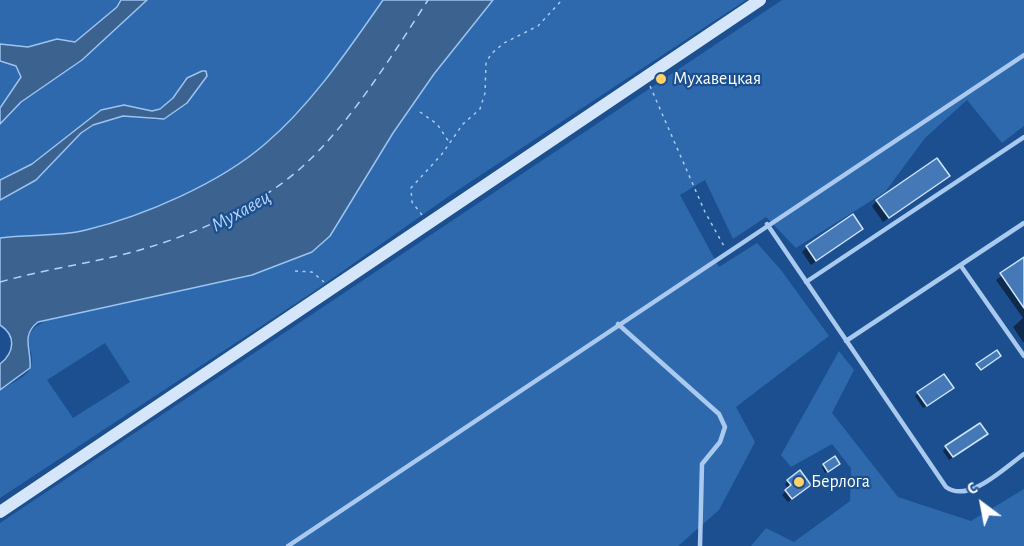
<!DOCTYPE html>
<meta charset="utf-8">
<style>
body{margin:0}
#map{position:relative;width:1024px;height:546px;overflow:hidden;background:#1b4f8f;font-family:"Alegreya Sans",sans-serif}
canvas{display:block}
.north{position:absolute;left:952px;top:474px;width:60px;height:60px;-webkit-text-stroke:4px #1b4f8f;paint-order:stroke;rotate:328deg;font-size:16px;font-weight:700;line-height:24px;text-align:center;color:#fff}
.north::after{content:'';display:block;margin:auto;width:21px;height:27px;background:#fff;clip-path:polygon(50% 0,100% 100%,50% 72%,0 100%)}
</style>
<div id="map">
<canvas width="1024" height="546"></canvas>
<div class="north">С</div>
</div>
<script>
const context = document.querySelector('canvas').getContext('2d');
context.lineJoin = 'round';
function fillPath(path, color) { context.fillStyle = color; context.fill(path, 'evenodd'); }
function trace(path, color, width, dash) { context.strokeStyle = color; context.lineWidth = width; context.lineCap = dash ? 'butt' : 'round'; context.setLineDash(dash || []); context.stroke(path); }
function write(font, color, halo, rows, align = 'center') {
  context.font = font + ' "Alegreya Sans",sans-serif'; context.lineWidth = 4.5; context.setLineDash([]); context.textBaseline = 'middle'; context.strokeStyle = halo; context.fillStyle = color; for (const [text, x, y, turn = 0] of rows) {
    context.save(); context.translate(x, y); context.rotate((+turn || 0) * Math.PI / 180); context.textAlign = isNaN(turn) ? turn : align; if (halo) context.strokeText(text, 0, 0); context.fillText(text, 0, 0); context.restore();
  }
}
fillPath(new Path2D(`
 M0,0H383C348,50 312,104 265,144C220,183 144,216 86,230C58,237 29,234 0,238V200L36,180L81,133L93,125L123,116L158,120L198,74L184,80L173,98L160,109L152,111L124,105L101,110L32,164L0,180Z
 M493,0H746L452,194L313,292L0,498V390C8,385 22,379 28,372C45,350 0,332 67,314L252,275L312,252L330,236L393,133L434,74ZM105,343L130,382L73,418L47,380Z
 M782,0H1024V126L1002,143L967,100L925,138L885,192L796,248L766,217L733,239L705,180L680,195L719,267L757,243L781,270L829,336L736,407L755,442L719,510L678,546H0V523Z
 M839,351L854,370L832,413L898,497L971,521L1024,489V546H751L766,528L794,542L850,501L851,468L832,444L791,467L781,455Z`), '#2e69ad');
const water = new Path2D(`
 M121,0H147L82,60L21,102L0,124V108L21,77L16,66L0,61V44L28,47L57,39L75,42L117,7Z
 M383,0H493L434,74L393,133L330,236L312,252L252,275L38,322C20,336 32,350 30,368L0,390V364C14,353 17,336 0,325V238C29,234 58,237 86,230C144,216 220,183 265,144C312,104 348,50 383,0Z
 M202,71H206L207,76L187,103L164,119L123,116L93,125L81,133L36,180L0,200V180L32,164L101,110L124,105L152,111L160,109L173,98L187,78Z`);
fillPath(water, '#3c6290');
trace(water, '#9cc4f0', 1.5);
fillPath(new Path2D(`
 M948,176L883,222L872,206L877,201Z
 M862,229L811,265L802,252L807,247Z
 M1024,259V342H1023L1013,327L1023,318L996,280Z
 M948,392L923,408L915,396L918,393Z
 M982,437L949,460L943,451L946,447Z
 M824,465L836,466L825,473L822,467Z
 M788,481L805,488L788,502L782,495L788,489L785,484Z`), '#0007');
trace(new Path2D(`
 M0,282C42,270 86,264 129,253C189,237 255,209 302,167C350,124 393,54 428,0`), '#b5d3f5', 1.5, [8, 6]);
const building = new Path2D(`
 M937,158L950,176L889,218L876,200Z
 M853,214L863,229L816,261L806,246Z
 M1024,257V308L1000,273Z
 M997,350L1001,356L981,370L976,364Z
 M944,374L954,388L927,406L917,392Z
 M980,423L988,434L953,457L945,446Z
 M835,456L840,464L828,472L823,464Z
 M800,470L811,485L792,499L785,490L791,485L787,480Z`);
fillPath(building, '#4478b7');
trace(building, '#cfe3fa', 1.5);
trace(new Path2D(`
 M650,86L705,212L725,248
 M420,112L437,124L449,142
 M422,215L412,202L411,188L442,154L463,124L480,109L485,93L486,63L491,54L504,43L538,26L562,0
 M295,271L312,272L324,282`), '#a9c9ee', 1.5, [3, 4.5]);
trace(new Path2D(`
 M767,224L946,487C969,504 1005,467 1024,454
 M961,266L1024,356
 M806,282L1024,137
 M618,324L719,414L725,427L720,442L702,464L700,546
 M846,341L1024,223
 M288,546L1024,55`), '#a9c9ee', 4.5);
trace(new Path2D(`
 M0,512L760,0`), '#d6e6fa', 12);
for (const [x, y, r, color] of [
 [661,79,6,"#ffd166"],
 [799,482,6,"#ffd166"]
]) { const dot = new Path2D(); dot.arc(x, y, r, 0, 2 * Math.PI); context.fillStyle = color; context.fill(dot); trace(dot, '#1b4f8f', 2); }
write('18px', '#fff', '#1b4f8f', [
 ["Мухавецкая",673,79],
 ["Берлога",811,482]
], 'left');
write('italic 20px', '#b5d3f5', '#1b4f8f', [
 ["Мухавец",241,211,-29]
]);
</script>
